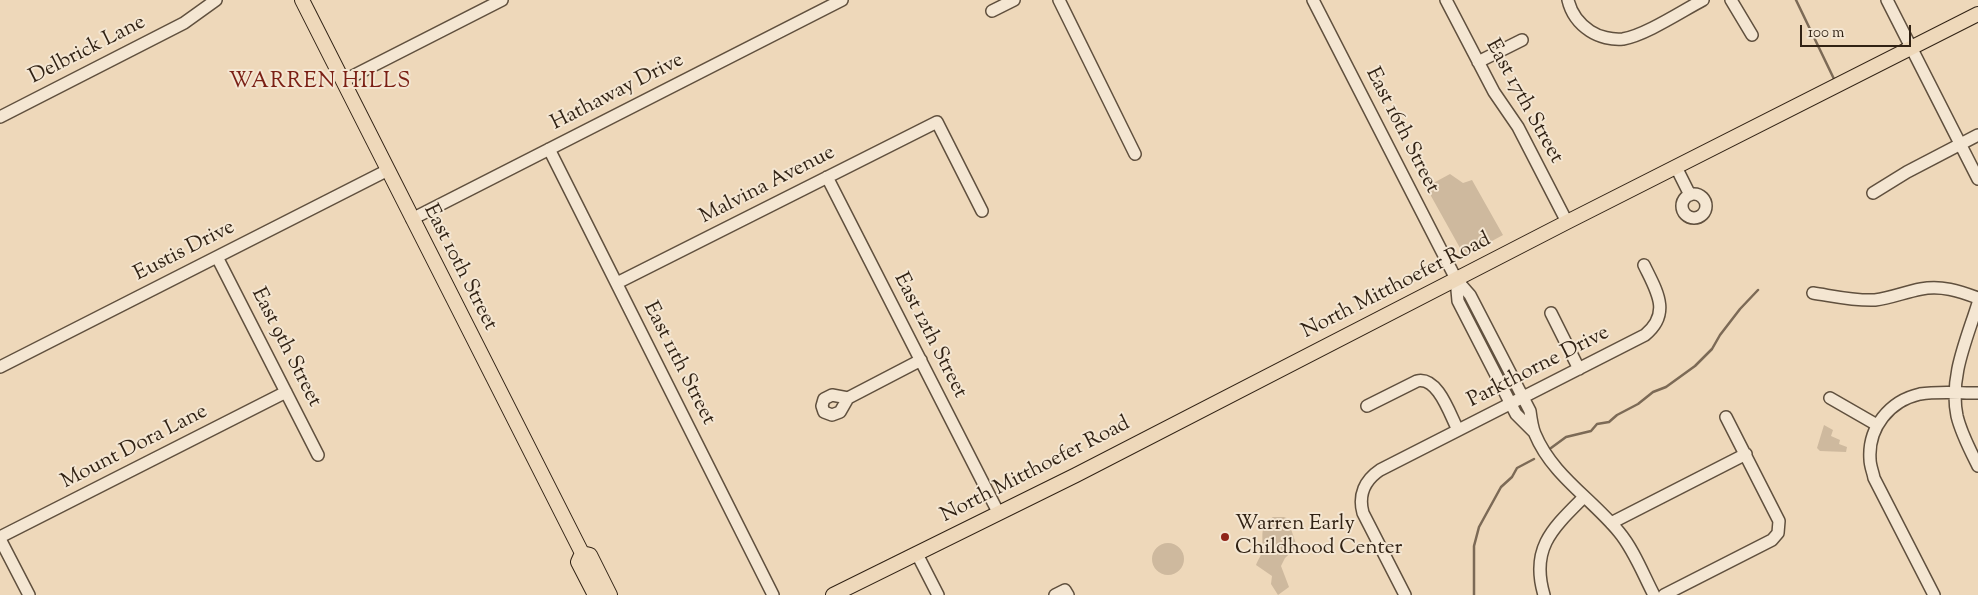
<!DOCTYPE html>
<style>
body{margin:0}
#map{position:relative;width:1978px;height:595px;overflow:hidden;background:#eed8ba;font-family:"Sorts Mill Goudy",serif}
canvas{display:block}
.scale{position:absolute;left:1800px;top:25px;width:111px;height:22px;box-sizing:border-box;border:2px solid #312214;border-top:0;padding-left:6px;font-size:15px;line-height:18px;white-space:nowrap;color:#312214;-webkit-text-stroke:4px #f4e6d2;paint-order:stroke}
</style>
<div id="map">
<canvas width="1978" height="595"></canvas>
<div class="scale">100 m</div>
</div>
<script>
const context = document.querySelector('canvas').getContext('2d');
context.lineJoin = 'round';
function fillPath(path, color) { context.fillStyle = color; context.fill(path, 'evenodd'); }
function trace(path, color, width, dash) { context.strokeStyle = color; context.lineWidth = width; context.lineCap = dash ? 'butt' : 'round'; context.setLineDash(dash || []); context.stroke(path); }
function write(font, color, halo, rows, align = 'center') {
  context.font = font + ' "Sorts Mill Goudy",serif'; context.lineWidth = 4; context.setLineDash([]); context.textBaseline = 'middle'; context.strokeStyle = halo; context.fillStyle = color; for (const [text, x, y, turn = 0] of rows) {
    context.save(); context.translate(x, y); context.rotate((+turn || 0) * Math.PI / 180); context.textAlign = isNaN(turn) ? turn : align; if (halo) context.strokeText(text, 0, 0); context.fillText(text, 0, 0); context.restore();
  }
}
fillPath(new Path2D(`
 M1450,174L1463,183L1472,180L1503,235L1468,254L1460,248L1426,187Z
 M1824,425L1833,430L1831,436L1840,440L1839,444L1847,447L1846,452L1820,451L1817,448Z
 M1273,517H1284L1291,520V529L1297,547L1285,558L1281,566L1289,587L1278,595L1271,584L1272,576L1256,565C1258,560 1262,554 1262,550C1264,535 1258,527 1273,517Z
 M1152 559a16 16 0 1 1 32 0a16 16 0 1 1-32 0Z`), '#ceb99e');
trace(new Path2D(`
 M1796,0L1834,79
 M1551,448L1566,437L1591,431L1597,424L1609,422L1617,415L1638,404L1653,392L1666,387L1695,366L1712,349L1720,335L1740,309L1758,290
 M1474,595V546L1479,527L1501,487L1512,477L1517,468L1534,459`), '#7c6a56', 2.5);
const minor = new Path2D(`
 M1059,0L1135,154
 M1313,0L1456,279L1470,295L1530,411C1531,419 1532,427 1535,434C1552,475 1591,498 1619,532C1634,550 1643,574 1654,595
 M1446,0L1494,92L1518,127L1567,222
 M1568,0C1571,13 1578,23 1590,31C1599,37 1612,40 1623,39C1646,35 1682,11 1703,0
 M1731,0L1752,35
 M1887,0L1978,179
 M992,11L1014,0
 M1478,62L1522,40
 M343,81L502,0
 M0,117L184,23L216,0
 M549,149L773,595
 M1676,167L1690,195
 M827,177L998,512
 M1873,193L1907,172L1978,135
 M1682 206a12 12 0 1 1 24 0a12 12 0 1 1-24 0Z
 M412,219L842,0
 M217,257L318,455
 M1456,279L1458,301L1516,414L1534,432
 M617,283L937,122L982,211
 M1813,293C1833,296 1854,301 1875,300C1891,298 1905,292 1921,289C1941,285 1959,291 1978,298
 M1978,303C1967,339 1949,377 1957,416C1961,433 1970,450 1978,466
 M1551,313L1579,369
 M0,367L388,170
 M832,395L848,398L840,412L832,415L824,412L822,406L824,399Z
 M848,398L921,360
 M1830,398L1877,425
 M1367,406L1417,381C1438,376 1450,415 1458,430
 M1611,523L1746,454
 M0,537L286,392
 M0,539L29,595
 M917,554L938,595
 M1055,595L1065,590L1068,595
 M1405,595L1363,513C1358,495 1365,480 1380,470L1645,335C1672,313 1656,290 1644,265
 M1544,595C1530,548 1553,528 1584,497
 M1664,595L1772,540L1778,533L1779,521L1726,417
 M1934,595L1874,478C1873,472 1870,466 1870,459C1868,428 1889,401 1920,394C1938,391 1959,393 1978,393`);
const major = new Path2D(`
 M302,0L582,553L590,555L610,595
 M582,553L578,562L595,595
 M833,595L1076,475L1567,222L1978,14`);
trace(minor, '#60503e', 14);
trace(major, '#312214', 16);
trace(minor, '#f4e6d2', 11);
trace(major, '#eed8ba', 14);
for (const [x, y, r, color] of [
 [1225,537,5,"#8f2418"]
]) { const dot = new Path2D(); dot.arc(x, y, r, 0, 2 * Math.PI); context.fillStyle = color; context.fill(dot); trace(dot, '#f4e6d2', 2); }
write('21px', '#312214', '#f4e6d2', [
 ["Delbrick Lane",88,51,-27],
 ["Hathaway Drive",618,93,-27],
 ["East 17th Street",1523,102,61],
 ["East 16th Street",1401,131,63],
 ["Malvina Avenue",768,186,-27],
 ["Eustis Drive",185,252,-27],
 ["East 10th Street",459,268,63],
 ["North Mitthoefer Road",1397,287,-27],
 ["East 12th Street",929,336,63],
 ["East 9th Street",285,348,63],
 ["East 11th Street",678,364,63],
 ["Parkthorne Drive",1539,368,-27],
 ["Mount Dora Lane",135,448,-27],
 ["North Mitthoefer Road",1036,471,-27]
]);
write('21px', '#312214', '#f4e6d2', [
 ["Warren Early",1235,525],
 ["Childhood Center",1235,549]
], 'left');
context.letterSpacing = '1px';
write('22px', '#7a1f14', '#f4e6d2', [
 ["WARREN HILLS",320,83]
]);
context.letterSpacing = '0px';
</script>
